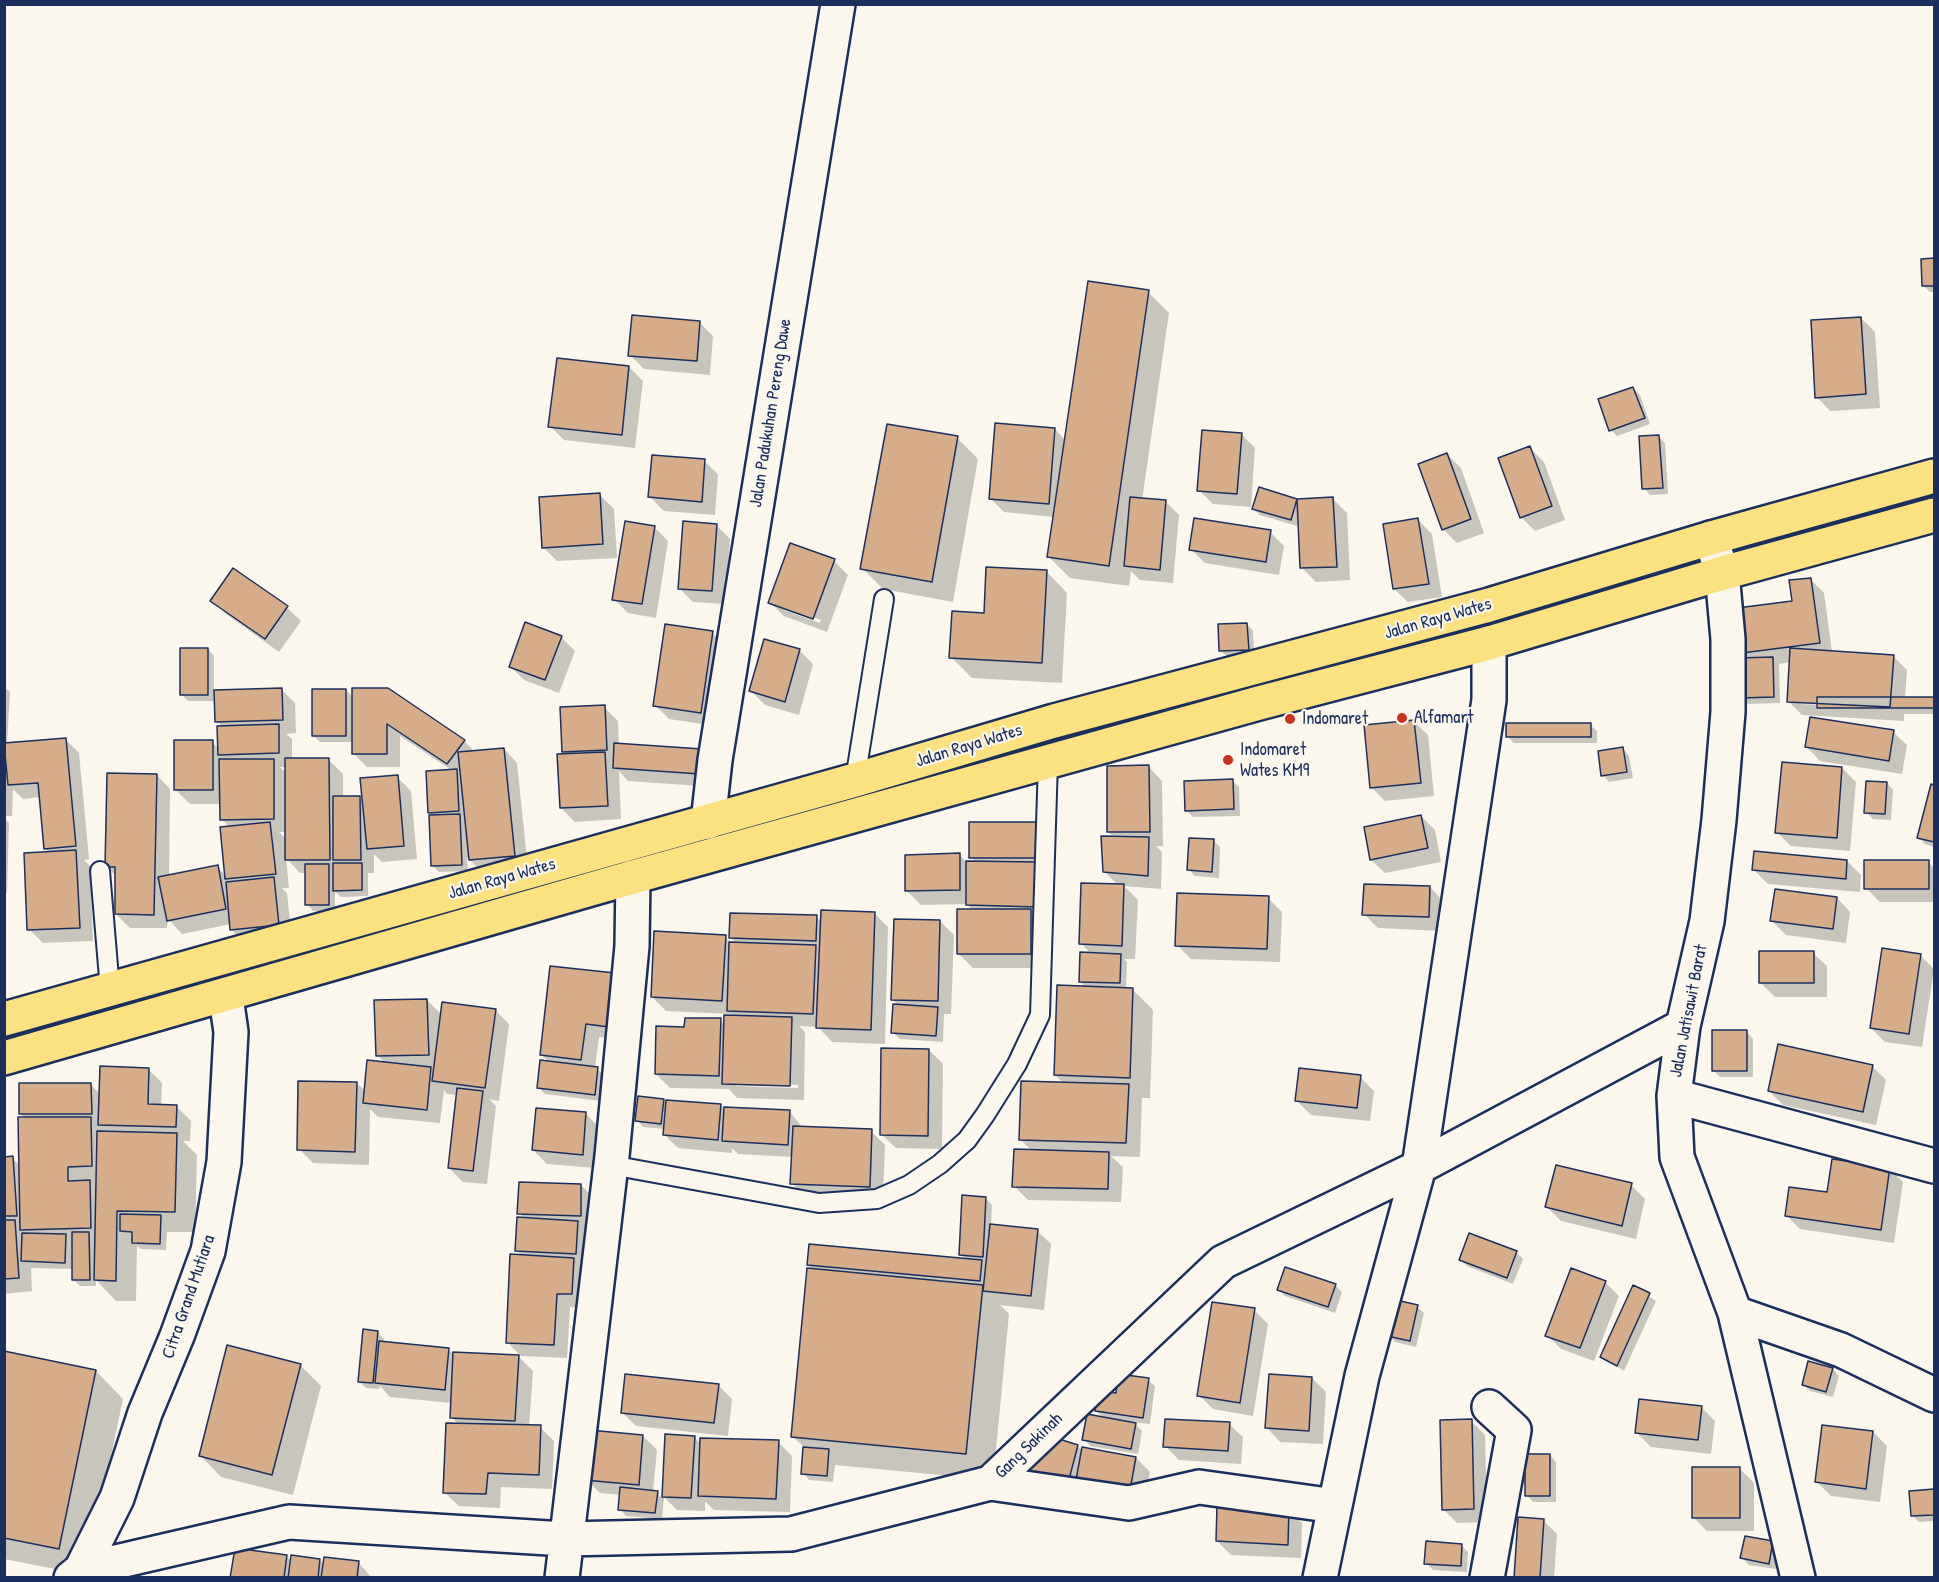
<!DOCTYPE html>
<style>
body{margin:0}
#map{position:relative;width:1939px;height:1582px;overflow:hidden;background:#fbf7ec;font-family:"Patrick Hand",sans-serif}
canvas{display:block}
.frame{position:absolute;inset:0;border:6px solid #1b2f5e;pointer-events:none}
</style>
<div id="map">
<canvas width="1939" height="1582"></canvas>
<div class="frame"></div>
</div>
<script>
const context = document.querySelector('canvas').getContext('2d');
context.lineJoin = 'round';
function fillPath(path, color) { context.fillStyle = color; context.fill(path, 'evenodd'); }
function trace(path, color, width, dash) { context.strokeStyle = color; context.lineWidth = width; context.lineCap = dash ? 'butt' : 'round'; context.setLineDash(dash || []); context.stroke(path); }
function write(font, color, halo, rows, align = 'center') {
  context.font = font + ' "Patrick Hand",sans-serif'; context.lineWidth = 4.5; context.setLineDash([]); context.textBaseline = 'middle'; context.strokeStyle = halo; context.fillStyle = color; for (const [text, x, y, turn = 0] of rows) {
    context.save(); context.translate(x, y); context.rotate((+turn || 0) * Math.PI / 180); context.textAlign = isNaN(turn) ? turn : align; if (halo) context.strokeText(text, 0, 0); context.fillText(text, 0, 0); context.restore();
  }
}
fillPath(new Path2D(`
 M1934,260V292H1930L1924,286L1922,261Z
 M1148,292L1169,313L1142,500L1165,501L1179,515L1173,583L1140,580L1131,571L1129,586L1070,578L1049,557L1055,517L1004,512L991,499L1055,429L1066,441Z
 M1861,318L1875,332L1880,408L1830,411L1817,397Z
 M699,322L713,336L710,375L644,369L630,355Z
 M629,367L643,381L635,448L564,440L550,426Z
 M1633,388L1640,395L1650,424L1617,436L1611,430Z
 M1242,435L1255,448L1251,507L1213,504L1199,490Z
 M1659,437L1665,443L1668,494L1650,495L1644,488Z
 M957,438L978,459L953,602L883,589L862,568Z
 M1530,448L1544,462L1565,520L1535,531L1521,517Z
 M1447,454L1461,468L1484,533L1457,543L1443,529Z
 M704,461L718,474L715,515L664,511L650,497Z
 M1260,489L1297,501L1333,499L1347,513L1350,580L1316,582L1302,568L1300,520L1297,526L1260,515L1253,508Z
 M600,495L614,509L617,558L557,561L543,547Z
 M1418,520L1432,534L1442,597L1408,602L1394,589Z
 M716,525L730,539L725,604L693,602L679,588Z
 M654,527L668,541L656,618L628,613L614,599Z
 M1270,532L1284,546L1279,575L1205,563L1191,549Z
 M834,561L848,575L827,632L784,616L770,602ZM784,607L821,620L820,623L784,610Z
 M234,570L287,608L301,621L279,652L226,614L212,600Z
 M1047,572L1067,593L1062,683L972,678L951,657L985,614Z
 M1810,579L1824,593L1832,652L1893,656L1907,670L1905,698H1934V714H1904V721L1802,715L1788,701L1790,662L1779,664L1780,703L1748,704L1741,697L1750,659L1744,653L1794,603ZM1801,701L1862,707L1801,704Z
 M1247,624L1253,631L1254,656L1228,657L1221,651Z
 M712,633L726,646L715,726L669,719L655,705Z
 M561,637L575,651L559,693L524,680L510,666Z
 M208,649L214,656V692L281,689L295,703L296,733L286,734L292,739V760H329L343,774V797H359L364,802L397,777L411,791L417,859L382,862L374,854V873H368V896L341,897L335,891V911H313L307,904V873H300L286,858L289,888H282L287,893L292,939L245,943L231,929V924L182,934L168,919L167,928H130L116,914L117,877L106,866L157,775L170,789L169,876L217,867L226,876L230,827L221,819V804H190L176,790L212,742L219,749L223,727L217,721L216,701H188L181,694ZM280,767H287V774ZM279,832H287V840Z
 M799,650L813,664L799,715L765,705L751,691Z
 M4,687L10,692L7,745L65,739L79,753L89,859L84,860L90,866L93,941L43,943L29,929L50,853L45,848L40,797L23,799L13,789L12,816H4Z
 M346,690L354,698L464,741L475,752L504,749L517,763L528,869L484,874L467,857L468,871L439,872L432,865L433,817L430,813L453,771L400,736V767H367L353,753V742H320L314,736Z
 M604,707L618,721L619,745L702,751L714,787L628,781L619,771L621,819L575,822L561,808L568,755L564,751Z
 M1414,722L1428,735L1434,796L1385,801L1371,787Z
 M1590,725L1597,731V743H1514L1508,737Z
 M1893,732L1907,745L1902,774L1820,761L1807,747Z
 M1623,749L1629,756L1633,778L1609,782L1603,775Z
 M1149,767L1162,781L1163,846H1156L1162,852L1161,889L1124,886L1138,900L1135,959H1124L1127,962L1126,989H1132L1153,1010L1150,1098H1142L1140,1157L1111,1156L1123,1167L1121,1202L1028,1200L1014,1186L1032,1151L1020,1139L1064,1084L1055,1075L1087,988L1080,982L1091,954L1081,943L1119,886L1104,871L1114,837L1108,832Z
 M1842,768L1856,782L1850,851L1791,846L1777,832Z
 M1232,781L1239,787L1240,816L1193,817L1186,810Z
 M1887,783L1893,790L1891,820L1873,819L1866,812Z
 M1932,786L1934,787V847L1925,844L1919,838Z
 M1421,816L1435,830L1441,862L1385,873L1371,860Z
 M4,818L9,823L7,893H4Z
 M1038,824L1045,968H973L959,954L973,911L967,904L921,905L907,891L959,855L967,862H976L971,857Z
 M1214,841L1220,847L1219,878L1195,876L1189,870Z
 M1847,861L1861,875L1860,892L1768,884L1754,870Z
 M1928,862L1934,868V902H1880L1866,888Z
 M1430,887L1443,901L1442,931L1378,928L1364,914Z
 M1268,898L1282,912L1280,962L1191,959L1177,945Z
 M1837,898L1850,912L1846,943L1786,935L1772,921Z
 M874,913L888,927L885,1044L832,1042L818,1027L799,1026L805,1032L804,1100L737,1098L729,1089L670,1088L656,1074L686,1028L720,1020L725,1025L735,1017L731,1014L666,1011L652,997L725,937L732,944H737L731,938L816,917L822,922ZM736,1083L798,1085V1088L736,1086Z
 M940,921L954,935L951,1014H944L943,1042L900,1039L893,1032L899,1006L892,999Z
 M1813,953L1827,966V997H1775L1761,983Z
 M1920,955L1934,969L1922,1047L1885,1042L1871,1028Z
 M552,967L623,1040L599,1037L595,1068L604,1075L601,1101L545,1094L539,1088L550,1063L542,1055Z
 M427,1000L442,1015L495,1010L509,1024L499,1101L489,1099L496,1106L487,1184L463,1182L449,1168L458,1095L447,1094L444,1090L440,1123L378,1117L370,1109L369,1165L313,1163L299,1149L357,1083L366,1092L386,1064L377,1055Z
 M1747,1032L1753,1039V1077H1720L1713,1070Z
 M929,1050L943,1064L942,1149L896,1148L882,1135Z
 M1872,1066L1886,1080L1876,1125L1783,1105L1769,1091Z
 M148,1069L162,1083L161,1106L177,1107L191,1121L190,1141H183L197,1155L195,1232H167L166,1250L141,1249L137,1246L136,1301H116L96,1280V1286H80L74,1280V1269L31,1268L32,1291L4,1294V1158H12L20,1166L26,1119L21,1114L91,1085L100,1094Z
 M1360,1077L1374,1091L1370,1121L1311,1115L1297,1101Z
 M664,1100L667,1104L721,1105L726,1111L790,1112L803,1128L871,1131L885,1145L883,1200L806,1197L792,1183L793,1157L738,1154L732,1148V1153L678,1148L665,1135V1129L643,1127L637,1120Z
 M586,1114L600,1128L596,1168L547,1164L533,1150Z
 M1889,1168L1903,1182L1894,1243L1800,1229L1786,1215Z
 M581,1185L595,1199L594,1229H584L591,1236L590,1268L581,1267L587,1273L585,1308L570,1307L567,1358L521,1356L507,1342L523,1257L517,1251L525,1219L519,1213Z
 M1631,1185L1645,1199L1636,1239L1561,1221L1547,1207Z
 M985,1198L992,1205L991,1226L1037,1231L1051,1244L1044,1310L1000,1305L1009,1314L993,1480L835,1465L833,1482L809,1480L803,1473L805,1448L792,1436L813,1270L808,1265L966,1260L961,1254Z
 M1516,1252L1523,1259L1513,1284L1467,1266L1460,1259Z
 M1605,1282L1619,1296L1594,1361L1561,1349L1547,1335Z
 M1335,1285L1342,1292L1335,1313L1285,1296L1279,1290Z
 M1634,1287L1656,1301L1624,1371L1602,1357Z
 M1417,1307L1424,1313L1416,1347L1395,1342L1389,1335Z
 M1254,1310L1268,1324L1253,1416L1213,1409L1199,1395Z
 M377,1332L384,1339V1343L448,1349L452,1353L519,1357L533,1371L529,1426L540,1427L554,1441L552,1489L501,1487L500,1508L459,1506L445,1493L459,1425L451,1417L452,1403L390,1397L380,1386L379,1389L366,1388L359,1381Z
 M4,1353L96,1371L123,1399L86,1575L4,1559Z
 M1809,1363L1833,1369L1839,1376L1833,1397L1810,1391L1803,1384Z
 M300,1365L321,1386L293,1495L221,1477L201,1456Z
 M1312,1378L1326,1392L1323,1444L1280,1442L1267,1428Z
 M1148,1380L1155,1386L1150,1424L1133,1422L1142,1431L1138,1454L1090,1446L1084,1439L1104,1418L1096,1411L1117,1395Z
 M718,1385L732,1399L728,1436L636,1426L622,1412Z
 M1701,1407L1715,1421L1711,1454L1651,1447L1637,1433Z
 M1471,1421L1485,1435L1487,1522L1457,1523L1443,1509Z
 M1229,1424L1243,1437L1241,1464L1179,1460L1165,1446Z
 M1873,1432L1887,1446L1880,1502L1831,1496L1817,1482Z
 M643,1436L657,1450L653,1492L663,1498L666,1436L694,1437L702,1445L778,1442L792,1456L790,1512L714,1510L705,1501V1511L677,1510L664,1497L662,1519L626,1516L620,1509L621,1495L600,1493L586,1479Z
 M1077,1446L1083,1451L1136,1458L1150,1472L1142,1514L1030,1481Z
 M1550,1455L1556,1462V1502H1533L1527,1495Z
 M1740,1469L1754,1483V1531H1707L1693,1517Z
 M1934,1491V1521L1919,1522L1912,1515L1910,1492Z
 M1288,1509L1302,1523L1301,1558L1231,1555L1217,1541Z
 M1543,1520L1557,1534L1554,1578H1516Z
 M1773,1542L1779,1549L1776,1569L1749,1565L1742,1558Z
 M1461,1545L1468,1552L1467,1572L1433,1570L1426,1563Z
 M286,1556L292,1562L320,1561L324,1565L358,1562L372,1578H232Z`), '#0003');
const building = new Path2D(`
 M1934,258V286H1922L1921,259Z
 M1088,281L1149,290L1109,566L1047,557Z
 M632,315L700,321L697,361L628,356Z
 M1861,317L1866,394L1815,398L1811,320Z
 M557,358L629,366L622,435L548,427Z
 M1633,387L1645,418L1609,431L1598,399Z
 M995,423L1055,428L1049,504L989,499Z
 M887,424L958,436L932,582L860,569Z
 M1202,430L1242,433L1237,494L1197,491Z
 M1659,435L1663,488L1642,489L1639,436Z
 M1530,446L1552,506L1520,518L1498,458Z
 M1447,453L1471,519L1442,530L1418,464Z
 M652,455L705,459L702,502L648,497Z
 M1259,487L1297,499L1291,520L1252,509Z
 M600,493L603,544L542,548L539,497Z
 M1130,497L1166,500L1160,570L1124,566Z
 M1333,497L1337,567L1300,568L1297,499Z
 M1194,518L1271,530L1266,562L1189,550Z
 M1418,518L1429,584L1393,589L1383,524Z
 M625,521L655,526L642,604L612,600Z
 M683,521L717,524L712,591L678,589Z
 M790,543L835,559L813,619L768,603Z
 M986,567L1047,570L1042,663L949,658L952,611L984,613Z
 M233,568L288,606L265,639L210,601Z
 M1811,578L1820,643L1742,653L1737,608L1792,601L1789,580Z
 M525,622L562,636L545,680L509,667Z
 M1247,623L1249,650L1219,651L1218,624Z
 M665,624L713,631L701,713L653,706Z
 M764,639L800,649L785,702L749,691Z
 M180,648H208V695H180Z
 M1790,648L1894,655L1890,707L1787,702Z
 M1773,657L1774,697L1740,698L1738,658Z
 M282,688L283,720L215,722L214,690Z
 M352,688H388L465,740L447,764L387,724V754H352Z
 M312,689H346V736H312Z
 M1817,697H1934V708H1817Z
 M605,705L607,750L562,752L560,707Z
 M1810,717L1894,730L1889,761L1805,747Z
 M1414,720L1421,783L1370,788L1364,725Z
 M1506,723H1591V737H1506Z
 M279,724V753L218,755L217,726Z
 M66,738L76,846L44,849L38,783L8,785L4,743Z
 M174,740H213V790H174Z
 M614,743L702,749L700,774L613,768Z
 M1623,747L1627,772L1601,776L1598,751Z
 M504,748L515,856L469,860L458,752Z
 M605,752L608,806L560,808L557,754Z
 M285,758H329L330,860H285Z
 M219,759H274V819L220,820Z
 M1782,762L1842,767L1837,838L1775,833Z
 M1149,765L1150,832H1107V766Z
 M457,769L459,811L428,813L426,771Z
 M107,773L157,774L154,915L115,914V867H105Z
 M398,775L404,846L367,849L360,778Z
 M1233,779L1234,809L1185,811L1184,781Z
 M1866,781L1887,782L1885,814L1864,813Z
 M1931,784L1934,785V842L1917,838Z
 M333,796H360L361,860H333Z
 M460,814L462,865L431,866L429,815Z
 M1421,815L1428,848L1370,860L1364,827Z
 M270,822L276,874L225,879L220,827Z
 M969,822H1038V858H969Z
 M1101,836L1149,837L1148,876L1103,872Z
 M1189,838L1214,839L1212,872L1187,870Z
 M76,850L80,928L27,930L24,853Z
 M1754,851L1847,860L1846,879L1752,870Z
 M960,853V890L905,891V855Z
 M1864,860H1929V889H1864Z
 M966,861L1038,862L1037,907L966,905Z
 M333,863H362V890L333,891Z
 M305,864H329V905H305Z
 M218,865L226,909L167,921L158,877Z
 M274,877L279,925L230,930L226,882Z
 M1081,883L1124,884L1122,946L1079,944Z
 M1364,884L1430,886L1429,917L1362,915Z
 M1775,889L1837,897L1833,929L1770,921Z
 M1177,893L1269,896L1267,949L1175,946Z
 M957,909H1031V954H957Z
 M821,910L875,912L871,1030L816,1028Z
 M730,913L817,915L816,941L729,938Z
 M894,919L940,920L938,1001L891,1000Z
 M654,931L726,935L722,1001L651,997Z
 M729,942L816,945L813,1014L727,1011Z
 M1882,948L1921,954L1909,1034L1870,1028Z
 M1759,951H1814V983H1759Z
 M1080,952L1121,954L1120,983L1079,982Z
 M550,966L615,973L609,1027L586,1024L581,1060L540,1055Z
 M1057,985L1133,988L1130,1078L1054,1075Z
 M427,999L429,1055L376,1056L374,1000Z
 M442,1002L496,1009L485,1088L432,1081Z
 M893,1004L938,1007L936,1036L891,1033Z
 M724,1015L792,1017L790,1086L722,1084Z
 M685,1018H721L719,1076L655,1074L656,1026L684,1027Z
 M1712,1030H1747V1071H1712Z
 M1778,1044L1873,1065L1863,1112L1768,1091Z
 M881,1048L929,1049L928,1136L880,1135Z
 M367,1060L431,1067L427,1110L363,1103Z
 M540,1060L598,1067L595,1095L537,1088Z
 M100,1066L149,1068L148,1104L177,1105L176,1127L98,1125Z
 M1299,1068L1361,1075L1357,1108L1295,1101Z
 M298,1081L357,1082L355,1152L297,1150Z
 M1021,1081L1129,1084L1126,1143L1019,1140Z
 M19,1083H91L92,1114H19Z
 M457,1088L483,1091L473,1171L448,1168Z
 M638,1096L664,1099L661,1124L635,1121Z
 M666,1100L721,1104L718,1140L663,1135Z
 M724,1107L790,1110L788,1145L722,1141Z
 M536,1108L586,1112L583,1155L532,1150Z
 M18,1117H91L92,1166L68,1167V1181L90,1180L91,1228L20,1230Z
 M793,1126L872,1129L870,1187L790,1184Z
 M97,1131L177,1133L175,1212L117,1211L116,1281L94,1280Z
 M1014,1149L1109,1152L1108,1189L1012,1187Z
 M13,1156L17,1216H4V1157Z
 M1832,1159L1890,1167L1881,1230L1785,1216L1789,1187L1827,1192Z
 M1556,1165L1632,1183L1622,1226L1545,1207Z
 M519,1182L581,1184V1216L517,1214Z
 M962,1195L986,1197L983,1257L959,1255Z
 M120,1214L161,1215L160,1244L132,1243V1232L120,1231Z
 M517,1217L578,1221L576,1254L515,1251Z
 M4,1220H15L19,1278L4,1279Z
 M990,1224L1038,1229L1031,1296L983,1291Z
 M72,1232H89L90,1280H72Z
 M22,1233L66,1234L65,1263L21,1261Z
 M1469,1233L1517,1251L1507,1278L1459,1260Z
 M809,1244L982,1260L980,1281L807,1265Z
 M510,1254L574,1258L572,1294H557L554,1345L506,1343Z
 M1285,1267L1336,1284L1328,1307L1277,1290Z
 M807,1268L983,1285L966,1454L791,1437Z
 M1571,1268L1606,1281L1580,1348L1545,1336Z
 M1633,1285L1650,1293L1617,1366L1600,1357Z
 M1396,1300L1418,1305L1410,1341L1387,1336Z
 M1212,1302L1255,1308L1240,1403L1197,1396Z
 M363,1329L378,1331L373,1383L358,1382Z
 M379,1341L449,1348L445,1390L375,1383Z
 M227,1345L301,1364L272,1475L199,1456Z
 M4,1351L96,1370L59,1549L4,1538Z
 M453,1352L519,1355L515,1421L450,1418Z
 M1808,1361L1833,1368L1826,1392L1802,1385Z
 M625,1374L719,1384L714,1423L621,1413Z
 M1118,1374L1149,1378L1143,1418L1095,1411L1098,1390L1116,1393Z
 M1269,1374L1312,1377L1309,1431L1265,1428Z
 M1639,1399L1702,1406L1698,1440L1635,1433Z
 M1087,1414L1136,1423L1131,1449L1082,1440Z
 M1165,1419L1230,1422L1228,1451L1163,1447Z
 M1472,1419L1474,1509L1442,1510L1440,1420Z
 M446,1423L541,1425L539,1475L488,1473L486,1494L443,1493Z
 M1822,1425L1873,1431L1866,1489L1815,1482Z
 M589,1430L643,1435L639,1485L584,1480Z
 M665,1434L695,1436L691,1498L662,1497Z
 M700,1438L779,1440L776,1499L698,1496Z
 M1059,1439L1078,1445L1067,1487L1022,1475Z
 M803,1447L829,1449L827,1476L801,1474Z
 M1082,1447L1136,1457L1128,1501L1074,1491Z
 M1525,1454H1550V1496H1525Z
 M1692,1467H1740V1518H1692Z
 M620,1487L658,1491L655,1513L618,1510Z
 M1934,1489V1515L1911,1516L1909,1491Z
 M1217,1505L1289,1508L1288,1545L1216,1541Z
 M1518,1517L1544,1519L1540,1578H1514Z
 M1745,1536L1773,1541L1769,1564L1740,1558Z
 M1426,1541L1462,1544L1461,1566L1424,1564Z
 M235,1548L287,1555L284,1578H230Z
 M291,1555L320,1559L318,1578H288Z
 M324,1557L359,1561L357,1578H321Z`);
fillPath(building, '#d6ad88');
trace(building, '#1b2f5e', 1.5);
const lane = new Path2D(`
 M855,780L884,599
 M100,871L110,990
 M611,1165L819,1203L877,1199L909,1185L940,1164L967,1140L985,1115L1017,1064L1040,1015L1048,761`);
const street = new Path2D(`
 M1711,538L1722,573L1728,639V712L1719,820L1707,921L1683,1026L1674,1096L1677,1157L1735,1313L1798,1578
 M708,822L715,760L838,4
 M1674,1096L1934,1166
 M1735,1313L1841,1350L1934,1395
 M990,1483L1129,1503L1199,1487L1335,1506
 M81,1570L289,1522L565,1539L791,1534L990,1483L1223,1262L1419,1167L1683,1026
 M71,1578L81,1570L117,1498L145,1413L177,1336L208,1251L224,1162L231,1032L226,997
 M562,1578L612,1156L632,946L633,877
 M1320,1578L1362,1376L1419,1167L1489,700V643
 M1487,1578L1514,1430L1489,1407`);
const highway = new Path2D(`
 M4,1019L855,780L1054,721L1489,605L1711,538L1934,476
 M4,1058L633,877L1259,703L1489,643L1723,573L1934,515`);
trace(lane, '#1b2f5e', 22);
trace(street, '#1b2f5e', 38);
trace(highway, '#1b2f5e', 38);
trace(lane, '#fbf7ec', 18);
trace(street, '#fbf7ec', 33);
trace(highway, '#fbe180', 33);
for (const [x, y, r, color] of [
 [1402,718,6,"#c8321e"],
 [1290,719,6,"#c8321e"],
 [1228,760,6,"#c8321e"]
]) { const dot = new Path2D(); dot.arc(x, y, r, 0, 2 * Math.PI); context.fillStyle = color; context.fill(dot); trace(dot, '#fbf7ec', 2); }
write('18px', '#1b2f5e', '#fbf7ec', [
 ["Jalan Padukuhan Pereng Dawe",771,413,-81],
 ["Jalan Raya Wates",1438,619,-16],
 ["Jalan Raya Wates",969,746,-17],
 ["Jalan Raya Wates",502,879,-16],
 ["Jalan Jatisawit Barat",1689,1011,-79],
 ["Citra Grand Mutiara",189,1297,-71],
 ["Gang Sakinah",1029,1446,-44]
]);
write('18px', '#1b2f5e', '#fbf7ec', [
 ["Alfamart",1414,718],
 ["Indomaret",1302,719],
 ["Indomaret",1240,750],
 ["Wates KM9",1240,771]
], 'left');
</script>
